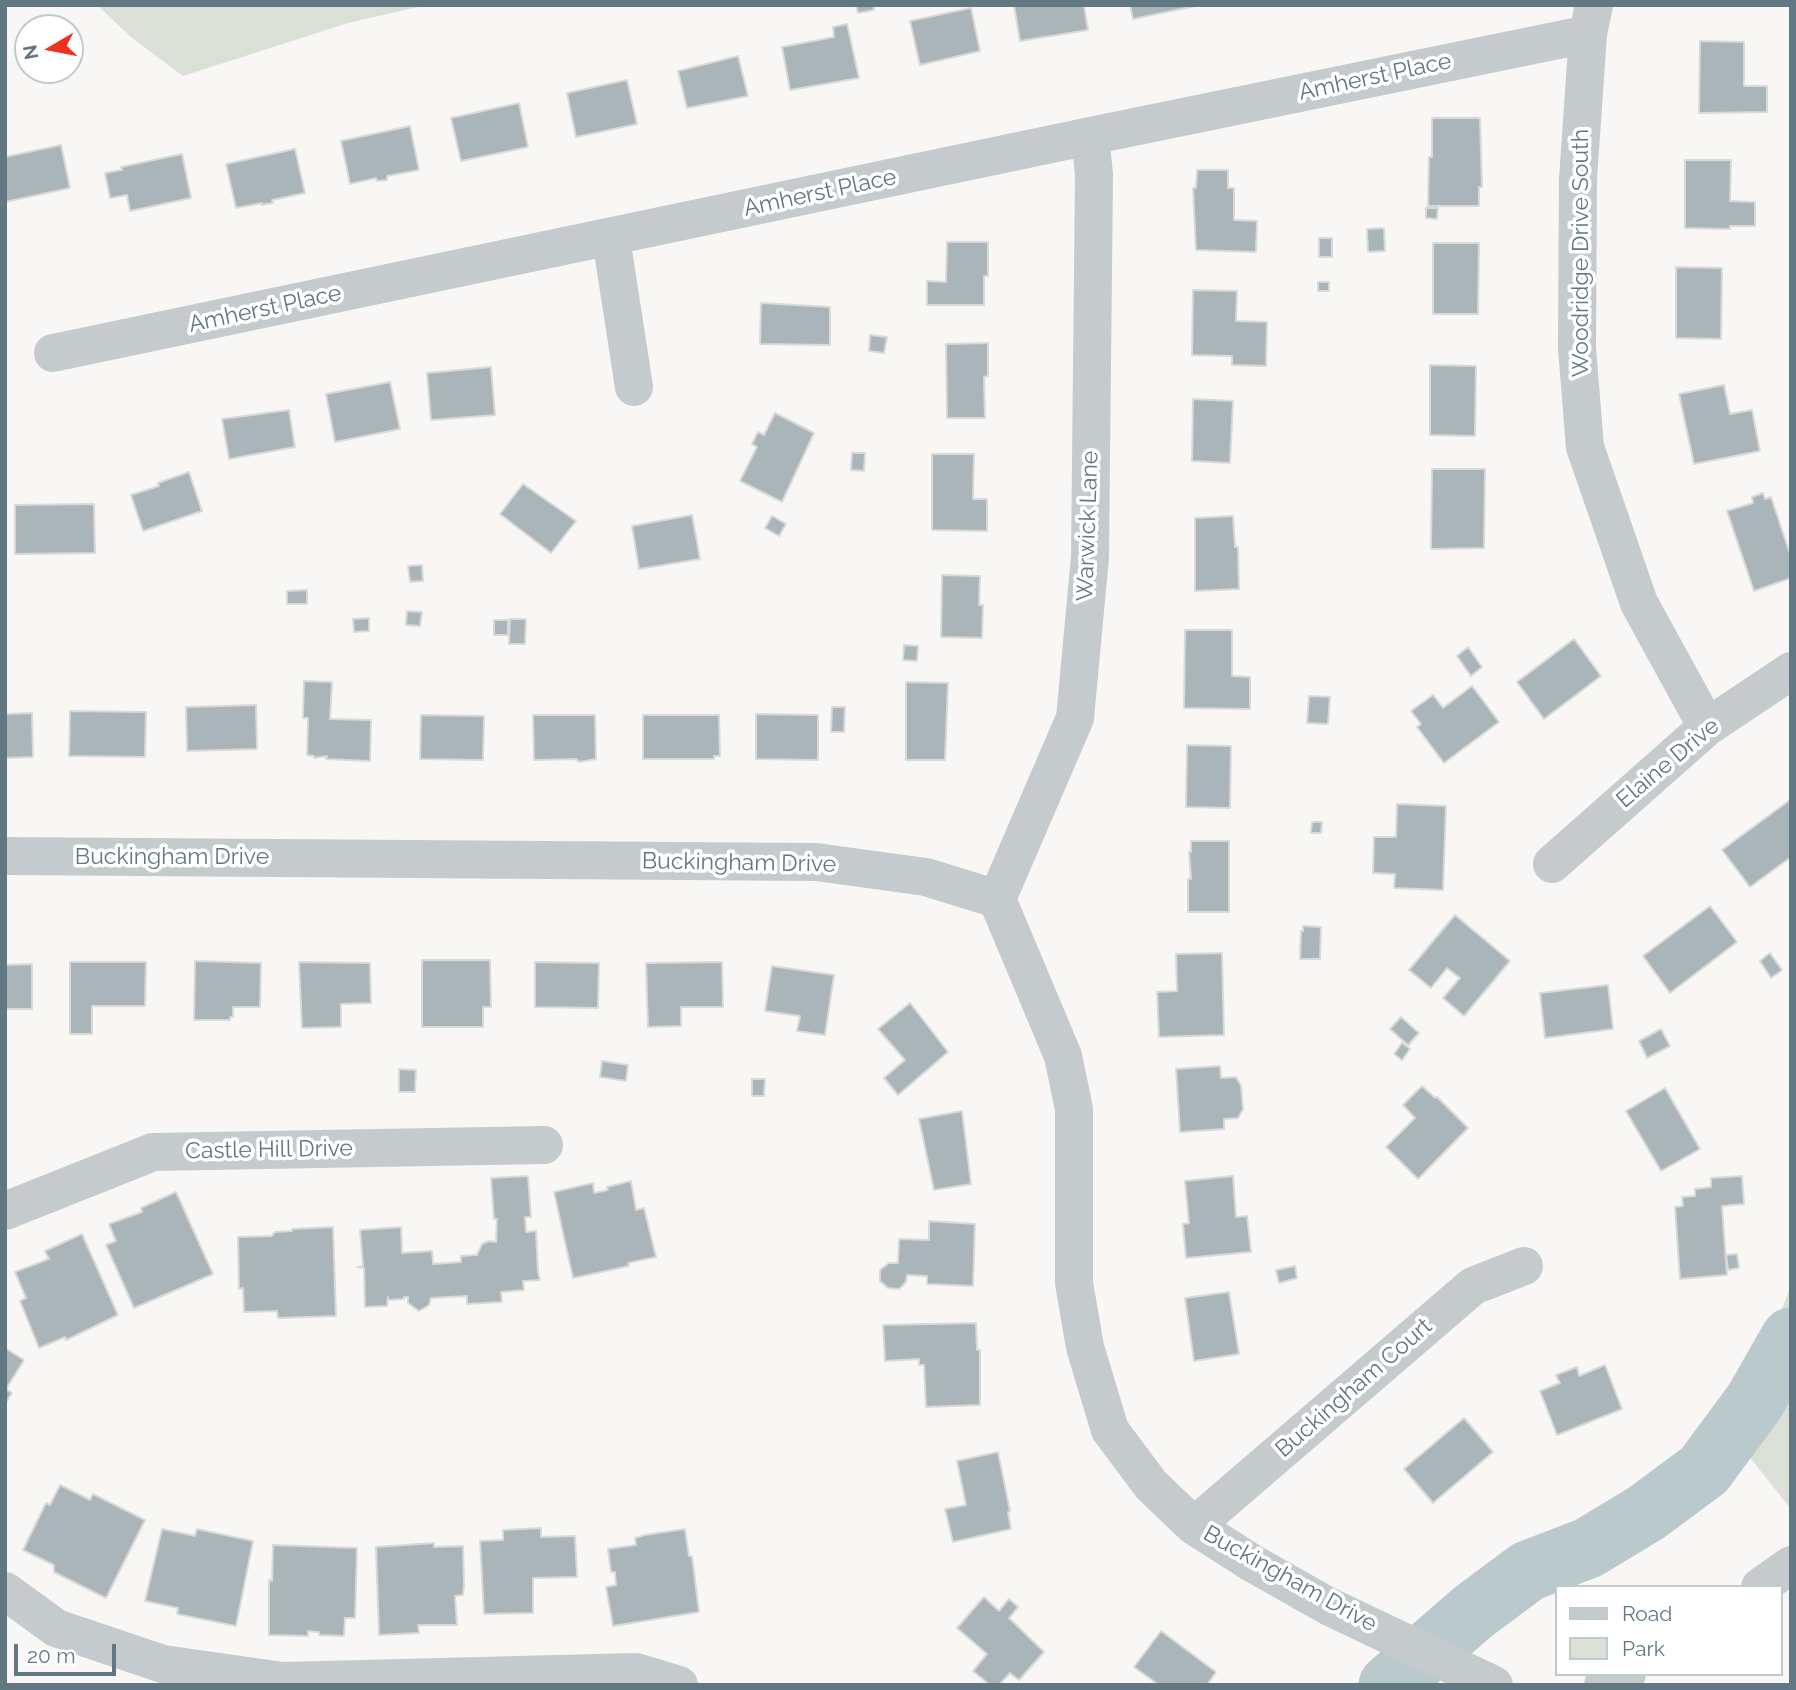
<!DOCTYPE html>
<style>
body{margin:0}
#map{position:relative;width:1796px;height:1690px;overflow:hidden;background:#f8f7f5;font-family:Raleway,sans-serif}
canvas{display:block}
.frame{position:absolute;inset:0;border:7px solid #617882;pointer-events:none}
.legend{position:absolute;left:1555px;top:1585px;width:228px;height:91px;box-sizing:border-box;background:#fff;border:2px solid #c0c9cd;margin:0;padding:9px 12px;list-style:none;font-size:21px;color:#617882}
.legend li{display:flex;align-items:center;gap:14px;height:35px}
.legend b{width:35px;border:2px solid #c0c9cd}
.north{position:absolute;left:14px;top:14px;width:70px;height:70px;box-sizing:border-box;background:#fff;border:2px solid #c0c9cd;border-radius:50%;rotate:260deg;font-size:19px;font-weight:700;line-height:28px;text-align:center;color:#617882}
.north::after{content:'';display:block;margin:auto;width:24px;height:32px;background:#ef321e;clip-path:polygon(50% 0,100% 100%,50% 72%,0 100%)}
.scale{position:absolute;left:14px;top:1644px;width:102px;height:32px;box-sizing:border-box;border:4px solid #617882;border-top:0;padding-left:9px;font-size:21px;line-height:24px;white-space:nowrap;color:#617882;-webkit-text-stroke:5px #fff;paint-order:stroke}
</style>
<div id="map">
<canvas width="1796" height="1690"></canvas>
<div class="frame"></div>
<ul class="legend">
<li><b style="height:9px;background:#c5cacd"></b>Road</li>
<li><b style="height:19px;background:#dae0d5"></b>Park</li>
</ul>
<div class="north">N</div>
<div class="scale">20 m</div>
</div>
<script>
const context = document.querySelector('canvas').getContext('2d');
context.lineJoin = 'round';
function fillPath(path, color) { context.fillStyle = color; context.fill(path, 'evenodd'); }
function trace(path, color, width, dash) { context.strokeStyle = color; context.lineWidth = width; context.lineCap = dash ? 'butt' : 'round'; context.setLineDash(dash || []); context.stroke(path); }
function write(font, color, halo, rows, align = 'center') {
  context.font = font + ' Raleway,sans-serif'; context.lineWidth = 7; context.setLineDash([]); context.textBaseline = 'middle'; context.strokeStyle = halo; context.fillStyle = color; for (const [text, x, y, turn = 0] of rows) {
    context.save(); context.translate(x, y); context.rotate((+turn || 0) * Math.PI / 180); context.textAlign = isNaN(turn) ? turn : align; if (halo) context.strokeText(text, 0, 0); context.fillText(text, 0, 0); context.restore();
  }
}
fillPath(new Path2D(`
 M97,5H427L348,23L183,76L132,38Z
 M1791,1286V1509L1732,1435Z`), '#dae0d5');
trace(new Path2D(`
 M1389,1685L1473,1612L1528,1571L1588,1548L1646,1513L1704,1470L1755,1401L1791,1338`), '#bacacc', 61);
const building = new Path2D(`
 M856,5H873L874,10L858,13Z
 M1014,5H1084L1088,30L1020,41Z
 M1130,5H1200L1133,19Z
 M971,8L980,51L920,65L910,21Z
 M847,24L859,78L790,90L782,47L834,37L833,27Z
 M1700,41L1744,42V86H1767V112L1699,113Z
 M738,56L748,96L687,108L678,71Z
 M627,80L637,124L576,137L567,93Z
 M519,103L528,147L461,161L451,118Z
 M1432,118H1480L1482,187H1479V206H1428L1429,157H1432Z
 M410,126L419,170L387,176V180L377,181L376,178L350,184L341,141Z
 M61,145L70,188L5,202V157Z
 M295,149L305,193L272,200L273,203L262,205V203L236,208L226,164Z
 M182,154L191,198L130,211L127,195L110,198L105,173L122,170L121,167Z
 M1685,160H1731L1730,201L1755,202V226H1730V229L1685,228Z
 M1197,170H1228V188H1234V220L1257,221L1256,252L1196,250L1193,188H1196Z
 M1426,208H1438L1437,219L1426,218Z
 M1384,228L1385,251L1368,252L1367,229Z
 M1319,238H1332V257H1319Z
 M947,242H988V276H984V305H927V281L946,282Z
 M1433,243H1479L1478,314H1433Z
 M1676,267L1722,268L1721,339L1676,338Z
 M1318,282H1329V291H1318Z
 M1193,290L1237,291L1236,321L1267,322L1266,366L1232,365V356L1192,355Z
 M761,303L830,307V345L760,344Z
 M870,335L887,337L884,353L869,351Z
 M988,343V376L984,377L985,418H947L946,344Z
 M1430,365L1476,366L1475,436L1430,435Z
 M491,367L495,415L431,420L427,373Z
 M390,382L400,429L335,442L326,394Z
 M1724,385L1730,414L1752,410L1760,451L1694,464L1679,394Z
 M1193,399L1233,401L1230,463L1192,461Z
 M289,410L295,447L229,459L222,419Z
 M775,413L814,433L782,502L740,481L757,447L752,444L758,432L764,435Z
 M852,453H865L864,471L851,470Z
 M932,454H974L973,499H987V531L932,530Z
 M1432,469H1485L1484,548L1431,549Z
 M189,472L202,511L143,531L131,495L159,486L158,483Z
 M523,484L576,521L551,553L500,514Z
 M1763,493L1765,499L1771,497L1791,557V578L1754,591L1727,511L1753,503L1752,497Z
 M94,504L95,553L15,554V505Z
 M692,515L700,559L639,569L632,526Z
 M772,516L786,524L779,536L765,528Z
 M1233,516L1235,547H1238L1239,589L1195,591V518Z
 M422,565L423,581L410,582L408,566Z
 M942,575L980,576L979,605H983L982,638L941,637Z
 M307,590V604H287V591Z
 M407,611L422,612L420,626L406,625Z
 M369,618V631L354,632L353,619Z
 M510,619H526L525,644H509Z
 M494,620H508V635H494Z
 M1185,630H1232V676L1250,677V709L1184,708Z
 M1574,639L1601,676L1544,719L1517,682Z
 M904,645L918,646L917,661L903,660Z
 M1468,647L1482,667L1471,676L1457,656Z
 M304,681L332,682L330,719L371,720L370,761L326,759L327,756L314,758V756L307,755L308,721V718H303Z
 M906,682L948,683L945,760H906Z
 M1472,686L1499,722L1444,763L1417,727L1421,724L1411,711L1433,695L1443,708Z
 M1309,696L1330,697L1328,724L1307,723Z
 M256,705L257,749L187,751L186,707Z
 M832,707H845L844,732H831Z
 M70,711L146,712L145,757L69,756Z
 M32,713L33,757L5,758V714Z
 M756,714L818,715V760L756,759Z
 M421,715L484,716L483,760L420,759Z
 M533,715H595L596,759L579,762L576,759L534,760Z
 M643,715H719L720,756H714V759H643Z
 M1187,745L1231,746L1230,808L1186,807Z
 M1790,800L1791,857L1750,887L1722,850Z
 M1397,804L1446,806L1443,890L1394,888L1395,874L1373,873L1374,837H1396Z
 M1312,822H1322L1321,833H1311Z
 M1191,841H1229V912H1188V879H1191L1189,852H1191Z
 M1710,906L1737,942L1670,993L1643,956Z
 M1455,915L1510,961L1464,1016L1443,998L1460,978L1447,968L1431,988L1409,970Z
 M1303,926L1321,927L1320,959H1300L1301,931H1303Z
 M1222,953L1224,1035L1159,1037L1157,992L1177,991L1176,954Z
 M1770,953L1782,970L1771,978L1760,961Z
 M422,960H490L491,1007H483V1027H422Z
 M195,961L261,963L260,1007H233V1017H230V1020H194Z
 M70,962H146L145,1006H92V1034H70Z
 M299,962L370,963L371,1003L341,1004V1027L302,1028Z
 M535,962L599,963L598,1008L535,1007Z
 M722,962L723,1007H681V1026L648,1027L646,963Z
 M32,964V1009H5V965Z
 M772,966L834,975L825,1035L797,1031L800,1016L765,1011Z
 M1608,985L1613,1029L1545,1038L1540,993Z
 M910,1003L948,1052L898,1095L884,1078L905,1060L878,1029Z
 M1401,1017L1419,1033L1408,1045L1390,1029Z
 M1661,1029L1670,1046L1647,1058L1639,1041Z
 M1402,1043L1410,1049L1402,1060L1394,1054Z
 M602,1061L628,1065L626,1081L600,1077Z
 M1220,1066L1221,1078L1236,1077L1241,1086L1243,1109L1238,1118L1224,1119V1129L1180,1132L1176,1069Z
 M399,1069L416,1070L415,1092H399Z
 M752,1079H765L764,1096H752Z
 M1422,1086L1435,1098L1437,1097L1468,1128L1418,1179L1386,1147L1415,1118L1403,1105Z
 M1665,1088L1700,1149L1661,1171L1626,1111Z
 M962,1111L971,1184L934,1190L919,1119Z
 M528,1176L531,1217H525L526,1232L536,1231L538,1272L540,1280L523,1281L524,1290L501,1292L502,1302L467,1304V1296L431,1298L429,1305L419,1311L408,1303V1297H404V1299L388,1300V1297L387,1306L365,1307L364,1268L357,1267L363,1266L360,1230L401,1227L402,1253L432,1251L433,1264L461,1262V1256L477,1255L482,1244L489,1241L496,1242L497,1219H494L491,1178Z
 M1233,1176L1236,1217L1247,1216L1251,1252L1186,1258L1183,1224L1189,1223L1185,1181Z
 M1742,1176L1744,1204L1722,1206L1727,1275L1680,1279L1675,1207L1683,1206L1682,1197L1695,1196V1189L1711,1187V1178Z
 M631,1181L636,1210L644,1208L656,1257L628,1263L629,1266L573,1278L554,1192L593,1183L594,1193L608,1190L607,1187Z
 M176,1192L213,1274L134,1308L106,1245L116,1241L109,1224L142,1212L141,1208Z
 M929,1221L975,1224L973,1286L927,1284V1276L907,1275L906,1282L899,1289L888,1288L880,1281V1270L889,1263H898L899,1239L929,1240Z
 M333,1227L336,1316L278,1318L277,1311L244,1312L243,1288L239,1289L238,1237L272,1236L275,1232L292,1231V1229Z
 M82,1234L118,1315L66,1340L65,1337L39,1348L20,1301L26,1298L15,1272L49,1259L45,1251Z
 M1737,1254L1739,1268L1728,1270L1726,1255Z
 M1295,1266L1297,1278L1279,1283L1276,1270Z
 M1229,1292L1239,1354L1194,1361L1185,1298Z
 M976,1323L977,1350H980V1405L926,1407L924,1365H919V1359L885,1361L883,1325Z
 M5,1348L24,1360L6,1389L12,1393L5,1404Z
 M1605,1365L1622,1409L1557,1435L1540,1391L1560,1383L1556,1375L1577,1367L1579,1376Z
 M1464,1418L1493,1452L1433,1503L1404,1469Z
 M998,1452L1010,1511L1008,1512L1011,1529L953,1542L945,1509L966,1505L957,1461Z
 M60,1485L90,1500L93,1494L145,1520L106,1598L54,1572V1565L23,1550L46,1503L50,1505Z
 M541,1528V1537L575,1536L577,1577L533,1578V1613L484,1614L480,1541L503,1540V1530Z
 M162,1529L195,1536L197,1529L253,1541L236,1626L177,1614L178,1608L145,1601Z
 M685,1529L689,1556H692L699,1612L613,1626L606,1587L616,1585L615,1572H611L608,1549L636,1545L635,1538L645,1535Z
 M434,1543V1547L463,1546L464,1585L463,1595L455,1596L457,1625H418L419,1633L379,1635L376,1547Z
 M273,1545L357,1548L355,1618H345L344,1636L319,1635V1632L308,1631V1636L269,1635V1580L272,1581Z
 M984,1597L999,1611L1009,1599L1018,1607L1009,1618L1044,1652L1019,1680L1010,1673L999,1685H990L973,1671L987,1654L957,1628Z
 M1161,1631L1216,1672L1207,1685H1159L1134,1667Z`);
fillPath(building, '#a9b5b9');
trace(building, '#d9d9d7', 2);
trace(new Path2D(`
 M1594,5L1588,34L1578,179L1577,348L1585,447L1639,603L1707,727
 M611,238L634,387
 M53,353L1090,136L1588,34
 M5,856L816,862L926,877L997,899L1063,1056L1074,1109V1283L1085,1347L1110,1430L1151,1485L1194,1526L1252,1563L1328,1606L1494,1685
 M1552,864L1707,727L1791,671
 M997,899L1075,718L1090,557L1094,174L1090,136
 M5,1211L153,1152L544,1145
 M1194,1526L1473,1286L1524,1266
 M1760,1587L1791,1565
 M5,1591L56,1628L163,1664L283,1681L636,1672L679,1685
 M1603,1685L1627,1674`), '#c5cacd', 38);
write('23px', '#617882', '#fff', [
 ["Amherst Place",1375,77,-12],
 ["Amherst Place",820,193,-12],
 ["Woodridge Drive South",1581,253,-90],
 ["Amherst Place",265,309,-12],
 ["Warwick Lane",1088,526,-88],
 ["Elaine Drive",1668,763,-40],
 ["Buckingham Drive",172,857],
 ["Buckingham Drive",739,863,1],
 ["Castle Hill Drive",269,1150,-1],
 ["Buckingham Court",1354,1388,-41],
 ["Buckingham Drive",1290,1579,29]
]);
</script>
